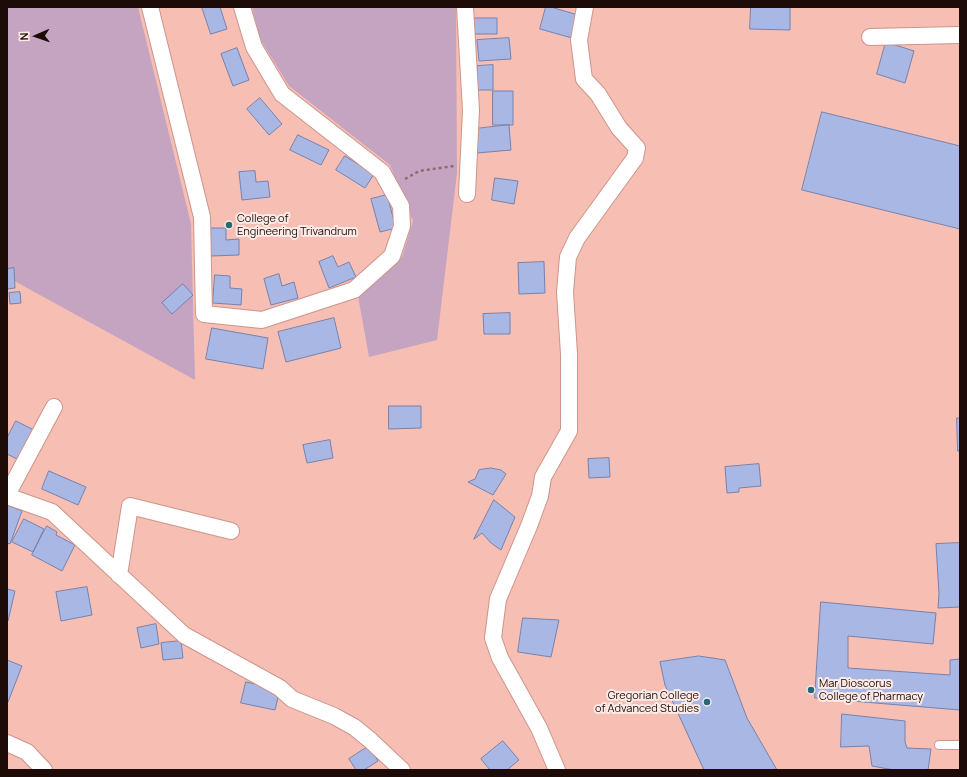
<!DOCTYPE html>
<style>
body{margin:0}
#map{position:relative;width:967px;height:777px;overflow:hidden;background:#f7beb3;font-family:Manrope,sans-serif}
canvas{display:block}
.frame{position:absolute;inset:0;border:8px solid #1d0b08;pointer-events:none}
.north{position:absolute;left:16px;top:16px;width:40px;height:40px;-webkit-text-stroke:3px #fceae6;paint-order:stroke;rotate:268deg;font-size:11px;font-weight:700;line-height:16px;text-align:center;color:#1d0b08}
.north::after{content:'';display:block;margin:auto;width:14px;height:18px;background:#1d0b08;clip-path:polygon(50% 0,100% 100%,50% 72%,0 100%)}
</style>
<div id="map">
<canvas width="967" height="777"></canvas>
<div class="frame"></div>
<div class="north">N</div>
</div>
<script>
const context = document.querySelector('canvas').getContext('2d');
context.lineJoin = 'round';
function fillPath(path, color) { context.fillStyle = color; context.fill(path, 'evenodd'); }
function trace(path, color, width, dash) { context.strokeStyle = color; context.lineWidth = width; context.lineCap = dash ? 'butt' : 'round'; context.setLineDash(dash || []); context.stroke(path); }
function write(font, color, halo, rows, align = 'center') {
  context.font = font + ' Manrope,sans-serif'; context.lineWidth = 4; context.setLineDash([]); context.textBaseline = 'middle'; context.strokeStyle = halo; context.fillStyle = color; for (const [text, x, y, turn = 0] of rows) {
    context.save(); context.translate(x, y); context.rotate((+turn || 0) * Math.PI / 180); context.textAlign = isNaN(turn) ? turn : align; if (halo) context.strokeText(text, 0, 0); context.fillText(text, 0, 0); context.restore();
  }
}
fillPath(new Path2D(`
 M7,7H138L191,224L195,380L7,277Z
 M252,7H456L457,173L437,340L369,357L358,296L402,257L413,221L390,165L289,86L260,39Z`), '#c5a4c1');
const building = new Path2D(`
 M202,7H220L227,29L211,34Z
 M546,7H551L578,15L572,38L540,29Z
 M751,7H790V30L750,29Z
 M470,18H497V34H470Z
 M509,38L511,59L479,61L477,40Z
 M886,42L914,51L905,83L877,74Z
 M237,48L249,80L233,86L221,54Z
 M493,65V90H477V66Z
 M493,91H513V125H493Z
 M260,98L282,124L269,135L247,109Z
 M822,112L960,146V229L802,190Z
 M509,125L511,150L477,153L475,129Z
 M298,135L329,150L321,165L290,150Z
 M345,156L374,174L365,188L336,170Z
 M255,171L256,182L268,181L270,197L242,200L239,172Z
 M495,178L518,181L514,204L492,200Z
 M387,195L396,228L380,232L371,199Z
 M210,228H226V240L239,239V255L211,256Z
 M333,256L338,267L349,262L356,277L329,288L319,262Z
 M544,262L545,293L519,294L518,263Z
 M14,268L15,288L7,289V269Z
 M279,274L282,286L294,282L298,298L271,305L264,279Z
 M215,275L230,276V288L242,289L241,305L213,303Z
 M183,284L193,295L172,314L162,303Z
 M20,292L21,303L10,304L9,293Z
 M510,313V334H484L483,314Z
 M334,318L341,348L286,362L278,332Z
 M212,328L268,338L263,369L206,359Z
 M389,406H421V428L389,429Z
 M957,418H960V451H958Z
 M16,421L36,431L21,461L7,454V438Z
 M330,440L333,458L307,463L303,445Z
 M609,458L610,477L589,478L588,459Z
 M759,464L761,486L739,488V492L727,493L725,467Z
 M491,468L501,470L506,474L493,495L468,482L475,479L479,470Z
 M49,471L86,487L78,505L42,489Z
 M494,500L515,517L501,550L491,543L482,533L474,539Z
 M7,505L22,511L10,544L7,543Z
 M24,519L44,529L33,552L12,542Z
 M47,526L57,532L56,535L75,545L62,571L32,555Z
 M960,543V607L938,608L939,594L936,544Z
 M87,587L92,615L61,621L56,592Z
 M7,589L15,591L8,621L7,620Z
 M821,602L936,613L933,644L848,636V668L950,675V660L960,659V710L815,698Z
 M523,618L559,620L551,657L518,652Z
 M156,624L159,644L141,648L137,628Z
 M181,641L183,658L163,660L161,643Z
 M699,656L725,660L747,718L777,770H704L665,685L660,662Z
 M7,660L22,666L8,702H7Z
 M246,682L280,689L275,710L241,703Z
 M842,714L905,721V742L907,748L931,749L928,770H894L872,766L869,746L841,747Z
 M503,741L519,760L507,770H490L481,759Z
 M369,746L378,761L364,770H356L349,759Z`);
fillPath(building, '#a8b7e4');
trace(building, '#7582ae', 1);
const lane = new Path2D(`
 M939,745H960`);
const street = new Path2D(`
 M150,7L202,217L204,314L262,320L354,290L392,256L402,226L401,206L382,172L282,94L254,47L242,7
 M465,7L471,110L467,194
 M870,37L960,35
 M7,495L54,407
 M7,496L52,512L184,635L280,688L292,699L334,716L354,727L370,740L402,770
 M119,575L130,506L231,531
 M7,743L27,752L44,770
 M557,770L539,728L500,658L493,638L498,599L529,526L540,496L543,477L569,431V354L565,292L568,257L577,238L635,158L637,148L619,128L598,94L584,79L579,40L585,7`);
trace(lane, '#cc958b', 10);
trace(street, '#cc958b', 18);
trace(new Path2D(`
 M405,179L419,171L454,166`), '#926b64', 2.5, [3, 3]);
trace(lane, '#fff', 8);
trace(street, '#fff', 16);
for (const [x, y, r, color] of [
 [229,225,4,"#226a76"],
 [811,690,4,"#226a76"],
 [707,702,4,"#226a76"]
]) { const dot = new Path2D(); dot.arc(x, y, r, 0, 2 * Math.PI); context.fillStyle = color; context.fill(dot); trace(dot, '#fceae6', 1.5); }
write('11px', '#1d0b08', '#fceae6', [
 ["College of",237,219],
 ["Engineering Trivandrum",237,232],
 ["Mar Dioscorus",819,684],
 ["College of Pharmacy",819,697],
 ["Gregorian College",699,696,"right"],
 ["of Advanced Studies",699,709,"right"]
], 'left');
</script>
